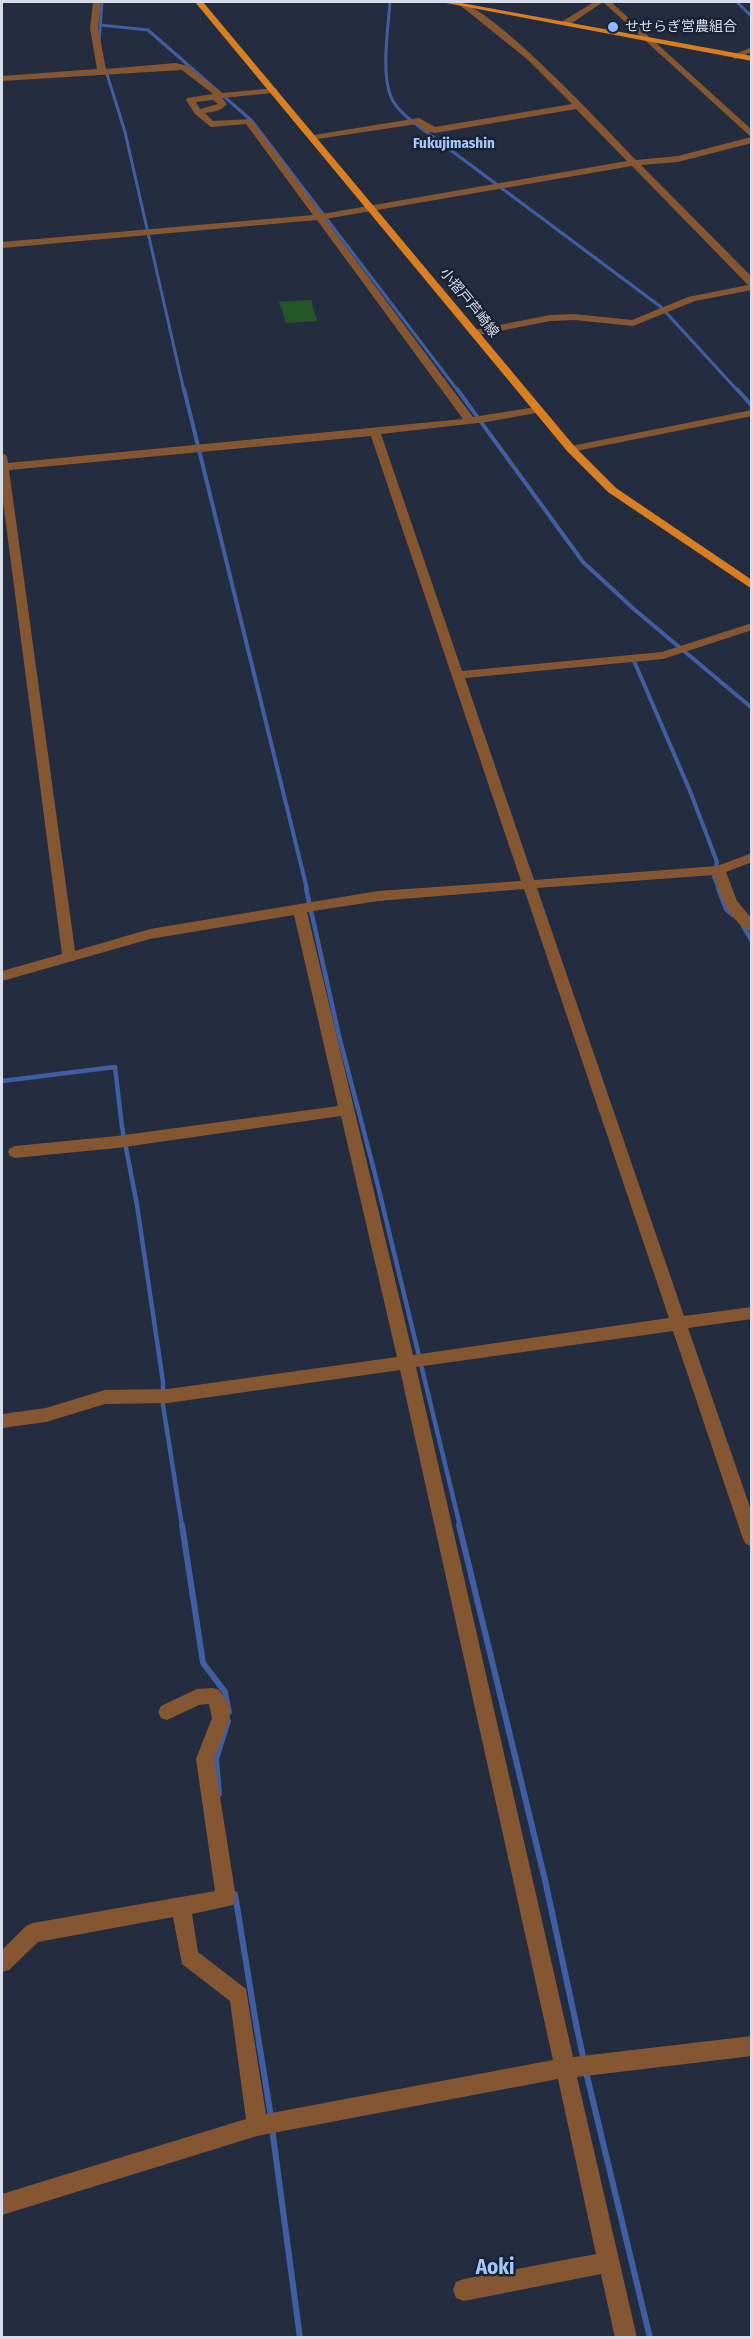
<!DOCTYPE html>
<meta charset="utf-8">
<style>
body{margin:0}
#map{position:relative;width:753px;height:2339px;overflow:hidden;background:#242d40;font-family:"Fira Sans Condensed",sans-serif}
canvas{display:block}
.frame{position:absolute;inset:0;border:3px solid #d6dce8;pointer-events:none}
</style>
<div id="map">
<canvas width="753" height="2339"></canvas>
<div class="frame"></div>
</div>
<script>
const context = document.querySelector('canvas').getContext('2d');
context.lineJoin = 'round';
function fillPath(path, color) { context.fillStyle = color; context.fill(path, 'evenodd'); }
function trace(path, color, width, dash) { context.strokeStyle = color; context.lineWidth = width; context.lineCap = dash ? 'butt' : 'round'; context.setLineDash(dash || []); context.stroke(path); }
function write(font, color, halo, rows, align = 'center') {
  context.font = font + ' "Fira Sans Condensed","Noto Sans JP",sans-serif'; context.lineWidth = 5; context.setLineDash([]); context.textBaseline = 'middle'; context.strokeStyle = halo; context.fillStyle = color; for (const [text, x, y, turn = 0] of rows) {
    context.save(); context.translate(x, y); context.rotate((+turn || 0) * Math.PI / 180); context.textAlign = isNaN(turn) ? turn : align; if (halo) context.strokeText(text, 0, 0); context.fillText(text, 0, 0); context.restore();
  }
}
fillPath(new Path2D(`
 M311,300L317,321L286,323L279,302Z`), '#235728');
trace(new Path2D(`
 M390,2C388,29 381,73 391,97C396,109 408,118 417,125L661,307L738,391
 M737,2L752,17
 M100,25L148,30L252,121L458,391
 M99,43L102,2
 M106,71L125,132L184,391`), '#405ea2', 3);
trace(new Path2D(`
 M184,389L307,889
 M457,389L583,562L635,610L752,708
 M737,389L752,406
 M634,661L690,791L717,862L714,877L719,889`), '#405ea2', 4);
trace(new Path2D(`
 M306,888L339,1036L376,1178L460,1526
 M718,888L726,909L733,915
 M743,926L752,941
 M2,1081L115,1067L122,1127L137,1205L163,1382V1405L182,1526`), '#405ea2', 4.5);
trace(new Path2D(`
 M182,1525L203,1663L225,1692L229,1712
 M459,1525L545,1880L584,2061
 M219,1794L216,1759L228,1721
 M235,1894L271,2117
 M586,2072L650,2338
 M272,2128L300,2338`), '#405ea2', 6);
fillPath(new Path2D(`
 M93,2H101L98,28L106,69L176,63L188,66L222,93L276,88L277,90L273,93L222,98L227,104C221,111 214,112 205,113L213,121L251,119L322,214L627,161L576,109L435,133L425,131L417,124L311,140L310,138L314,135L419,118L435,127L572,104L527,59L456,2C489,2 608,131 636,160L678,156L751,137L603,2L569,25H563V21L594,2H611L752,130V143L678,162L641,165L752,277V290L695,301L633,326L574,320L550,321L474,336L469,333L474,330L550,315L574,314L632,320L688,297L748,285L632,166L325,219L473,417L536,407L541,410L536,413L486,422L381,434L462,671L662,652L752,623V630L663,659L465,678L534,880L717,866L752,853V862L726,872L737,901L752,919V932C731,924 719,894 714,875L537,888L684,1316L752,1307V1319L688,1328L752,1513V1546L746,1544L743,1539L673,1331L416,1367L573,2057L752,2036V2056L577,2077L637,2338H615L601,2274L464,2301L456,2298L453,2290L456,2282L464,2279L596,2254L558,2079L257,2136L2,2215V2194L246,2119L230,2001L182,1964L173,1917L38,1942L9,1970L2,1972V1950L26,1926L33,1923L215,1891L196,1759L212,1718L209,1704L199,1705L167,1720L161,1718L158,1712L161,1706L197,1689L213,1688L219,1690L229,1704L230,1718L214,1759L236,1898L233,1905L192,1914L198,1952L246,1989L266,2114L553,2060L400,1370L168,1403L105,1404L46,1422L2,1428V1414L46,1408L105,1390L168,1389L397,1357L341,1116L117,1148L15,1158L10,1156L8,1152L10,1148L15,1146L117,1136L338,1106L294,915L150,939L2,981V971L62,954L2,494V453L7,456L8,463L463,419L317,220L2,248V242L313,215L246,124L211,127L195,114L186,100L187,98L213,94L182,70L2,81V76L97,69L90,28ZM213,100L218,104L200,109L196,102ZM371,436L521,881L378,891L150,929L75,951L9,470ZM524,889L669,1318L413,1355L307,912L378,901Z
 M752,47V52L735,59L731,56Z
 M752,410V416L571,452L566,449L571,446Z`), '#845732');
fillPath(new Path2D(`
 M195,2H203L575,447L616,488L752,580V589L608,492L567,451Z
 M441,2H456L752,56V61Z`), '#da7e22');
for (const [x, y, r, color] of [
 [613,27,6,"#8cb9fc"]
]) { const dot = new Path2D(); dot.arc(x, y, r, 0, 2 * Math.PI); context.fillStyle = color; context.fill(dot); trace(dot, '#1a2335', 2); }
write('14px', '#d6dce8', '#1a2335', [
 ["せせらぎ営農組合",625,27]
], 'left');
write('14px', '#d6dce8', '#1a2335', [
 ["小摺戸芦崎線",469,303,51]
]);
write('bold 15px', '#a4c6f8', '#1a2335', [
 ["Fukujimashin",454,144]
]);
write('bold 21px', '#a4c6f8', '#1a2335', [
 ["Aoki",495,2268]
]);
</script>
